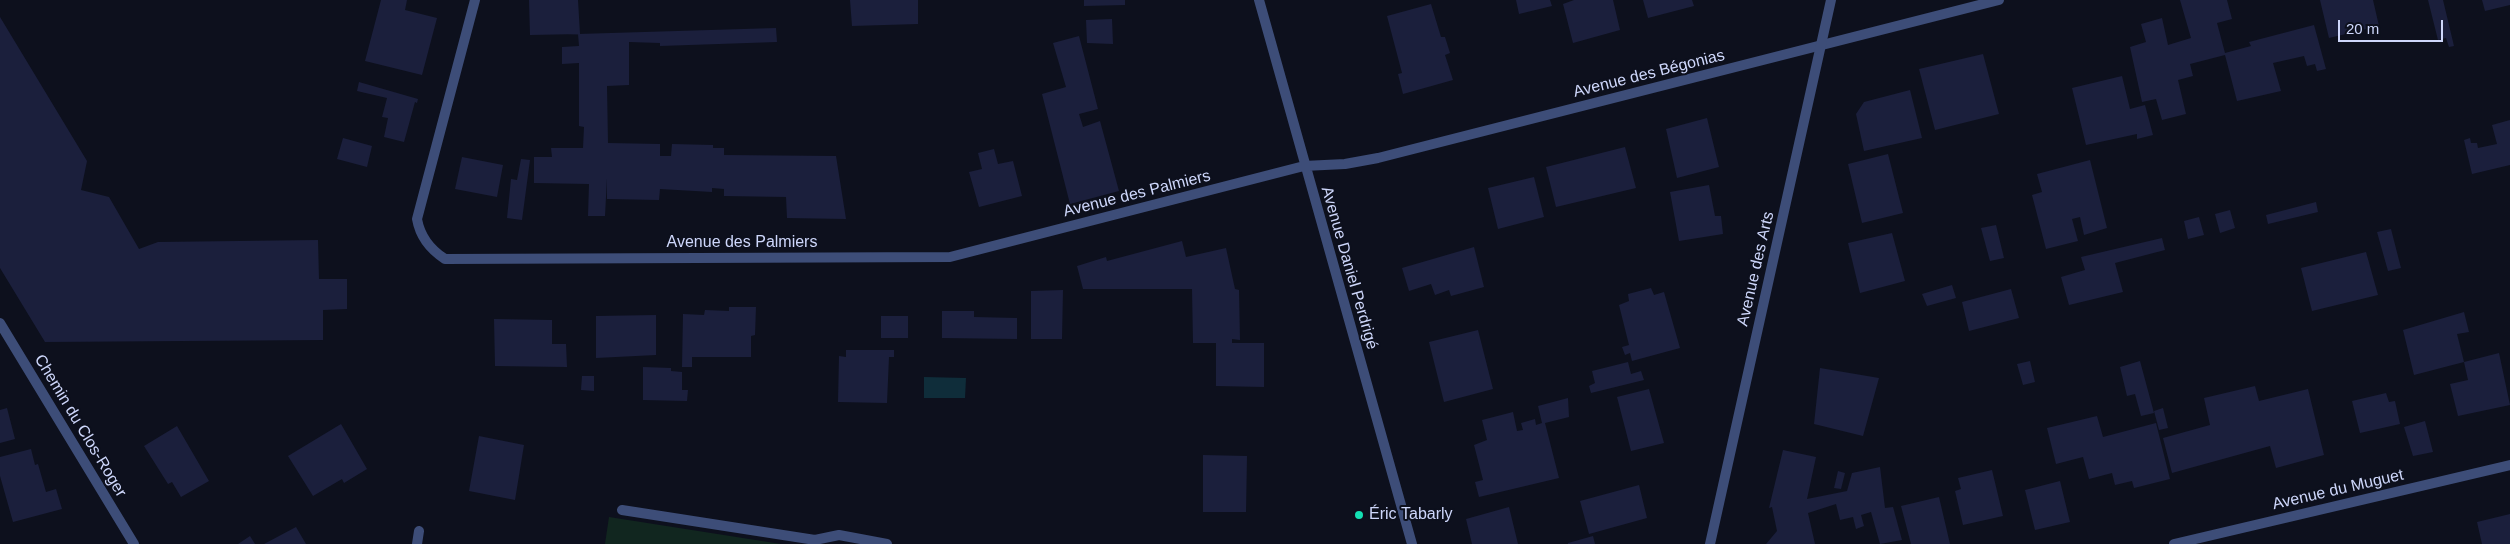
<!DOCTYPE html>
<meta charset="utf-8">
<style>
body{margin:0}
#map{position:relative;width:2510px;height:544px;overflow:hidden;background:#0d101d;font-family:Helvetica,sans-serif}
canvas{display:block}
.scale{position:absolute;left:2338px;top:20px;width:105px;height:22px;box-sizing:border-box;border:2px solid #ced7fb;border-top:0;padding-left:6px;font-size:15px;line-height:18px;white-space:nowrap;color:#ced7fb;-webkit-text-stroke:4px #0d101d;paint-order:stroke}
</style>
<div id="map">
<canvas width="2510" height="544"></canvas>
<div class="scale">20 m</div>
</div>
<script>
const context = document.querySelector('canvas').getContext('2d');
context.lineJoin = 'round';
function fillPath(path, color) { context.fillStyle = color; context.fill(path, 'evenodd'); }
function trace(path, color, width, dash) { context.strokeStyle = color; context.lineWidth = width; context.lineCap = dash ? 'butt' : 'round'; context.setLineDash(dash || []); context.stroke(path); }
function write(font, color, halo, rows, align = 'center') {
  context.font = font + ' Helvetica,sans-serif'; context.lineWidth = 4; context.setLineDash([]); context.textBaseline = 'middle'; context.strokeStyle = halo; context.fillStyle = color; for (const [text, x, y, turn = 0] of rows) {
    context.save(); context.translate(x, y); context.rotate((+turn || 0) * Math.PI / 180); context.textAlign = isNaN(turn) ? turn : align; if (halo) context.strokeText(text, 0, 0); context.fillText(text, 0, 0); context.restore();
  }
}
fillPath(new Path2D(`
 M609,517L781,544H605Z`), '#11261f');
fillPath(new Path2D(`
 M924,377L966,378L965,398H924Z`), '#0f2d3a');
fillPath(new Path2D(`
 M381,0H407L405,10L437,18L422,75L365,61Z
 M529,0H578L580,34L530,35Z
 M850,0H918V24L852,26Z
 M1084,0H1125V5L1084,6Z
 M1516,0H1550L1552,6L1519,14Z
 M1574,0H1613L1620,30L1573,43L1563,4Z
 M1643,0H1692L1694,6L1648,18Z
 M2180,0H2227L2232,19L2217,23L2225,53L2251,46L2249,42L2314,25L2326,69L2317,71L2315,64L2307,66L2304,56L2273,63L2281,91L2237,101L2225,55L2190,64L2193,76L2178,80L2186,114L2162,120L2156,99L2142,102L2130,47L2146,42L2141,24L2162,18L2168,45L2191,38Z
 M2320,0H2373L2379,26L2329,38Z
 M2428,0H2443L2454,46L2449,47L2446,38L2438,40Z
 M2482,0H2510V5L2485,11Z
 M1431,4L1441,37H1445L1450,53L1445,55L1453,80L1403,94L1398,74L1402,73L1387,16Z
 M0,17L87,161L81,190L109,197L139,249L158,242L318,240L319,279H347V309L323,310V340L45,342L0,268Z
 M1112,19L1113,44L1087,43L1086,20Z
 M776,28L777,42L660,46V43L629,42V85L607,86L608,143L660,144V156H671L672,144L713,145V148H724V155L836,156L846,219L787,218L786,197L724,196V189L712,188V192L660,189L659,200L607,199V178L605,216H588L589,184L534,183V157H552L551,148H583L584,127L579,126V63L562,64V47L579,46L578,34Z
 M1079,36L1098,109L1079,114L1083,127L1100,121L1119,191L1070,204L1042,94L1066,87L1053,43Z
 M1983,54L1999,114L1935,130L1919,69Z
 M2122,76L2130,109L2145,105L2153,135L2137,139V134L2086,145L2072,88Z
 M359,82L418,99L417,103L415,102L404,142L384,137L388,118L382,117L387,98L357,91Z
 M1910,90L1922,138L1864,151L1856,114L1864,102Z
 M1707,118L1719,167L1677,178L1666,129Z
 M2510,120V165L2472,174L2464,140L2470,138L2471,143H2477L2478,148L2497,144L2492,125Z
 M343,138L372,146L367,167L337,159Z
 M1625,147L1636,188L1556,207L1546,167Z
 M994,149L998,164L1013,161L1022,196L979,207L969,172L982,169L978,153Z
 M1888,154L1903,213L1862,223L1848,164Z
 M462,157L503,165L497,197L455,189Z
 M521,159L530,160L522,220L507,218L511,179L517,180Z
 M2090,160L2107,228L2084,235L2080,217L2072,219L2078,241L2046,249L2032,195L2042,192L2037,174Z
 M1534,177L1544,217L1498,229L1488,188Z
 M1709,185L1715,216H1721L1723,234L1679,241L1670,192Z
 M2316,202L2318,212L2268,224L2266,215Z
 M2230,210L2235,228L2220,233L2215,214Z
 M2199,217L2204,235L2188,239L2184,221Z
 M1996,225L2004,258L1990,261L1981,228Z
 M2391,229L2401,268L2388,271L2377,232Z
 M1892,233L1905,281L1860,293L1848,243Z
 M2162,238L2165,250L2115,263L2123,292L2069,305L2061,277L2085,270L2081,257Z
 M1182,241L1186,257L1226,248L1235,289L1239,290L1240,340L1232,339V343H1264V387L1216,386V343H1193L1192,289H1083L1077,266L1106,257L1107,261Z
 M1474,247L1484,287L1451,296L1449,290L1435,295L1431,284L1409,291L1402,268Z
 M2366,252L2378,295L2312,311L2301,268Z
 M1952,285L1956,298L1927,306L1922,294Z
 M1651,288L1654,295L1664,292L1680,348L1632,361L1630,353L1625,355L1622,347L1629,345L1619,305L1629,301L1628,294Z
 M2011,289L2019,318L1969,331L1962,302Z
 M1063,290L1062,339H1031V291Z
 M729,307H756L755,335L751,336V357H692V367H682L683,314L704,315L705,310L729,311Z
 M942,311H974V317L1017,318V339L942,338Z
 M2464,312L2469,332L2457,334L2464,362L2499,353L2510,405L2458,416L2450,384L2468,380L2464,362L2414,375L2403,330Z
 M656,315V355L596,358V316Z
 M881,316H908V338H881Z
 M494,319L552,320V344H566L567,367L495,366Z
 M1478,330L1493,389L1444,402L1429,342Z
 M846,350H894V357H889L887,403L838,402L839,356L846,357Z
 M2030,361L2035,382L2023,385L2017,364Z
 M2140,361L2154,413L2141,416L2135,394L2127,396L2120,367Z
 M1628,362L1631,374L1641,371L1644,380L1591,393L1589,386L1595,383L1592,371Z
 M643,367L671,368V371L682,372V390H688L687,401L643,400Z
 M1820,368L1879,378L1863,436L1814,424Z
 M582,376H594V391L581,390Z
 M2255,386L2259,401L2308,389L2324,455L2276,468L2270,446L2172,473L2163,438L2210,425L2204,398Z
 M1649,389L1664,443L1631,451L1617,397Z
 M2386,393L2389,402L2395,401L2400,424L2360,433L2352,401Z
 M1568,398L1569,417L1545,423L1559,478L1479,497L1475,482L1483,480L1474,445L1487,440L1482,420L1513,412L1517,431L1523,430L1521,423L1535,419L1536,425L1542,423L1538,406Z
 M7,408L15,439L0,443V410Z
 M2163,408L2168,428L2159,430L2154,411Z
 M2097,416L2103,437L2156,423L2170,479L2134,488L2132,481L2115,485L2112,473L2089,479L2083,457L2056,464L2047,428Z
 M2425,421L2433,452L2413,456L2404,427Z
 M341,424L367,469L344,483L342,479L313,496L288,456Z
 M177,426L209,481L181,497L172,482L168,484L144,446Z
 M479,436L524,445L515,500L469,491Z
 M31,449L35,465L38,464L46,492L56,489L62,509L13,522L0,476V457Z
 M1783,450L1816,457L1807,499L1847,491L1852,473L1880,467L1885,508L1893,507L1902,540L1880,544L1871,512L1861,515L1864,526L1856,529L1853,517L1840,520L1836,504L1808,513L1815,544H1766L1777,531L1772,507L1769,508Z
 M1203,455L1247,456L1246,512H1203Z
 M1992,470L2003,516L1963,525L1955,491L1961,489L1958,478Z
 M1838,471L1845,473L1841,489L1834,488Z
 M2060,481L2070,522L2035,530L2025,490Z
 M1639,485L1647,518L1589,534L1580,501Z
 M1939,497L1950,544H1911L1901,506Z
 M1509,507L1518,544H1472L1466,519Z
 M2510,514V544H2482L2477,522Z
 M296,527L306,544H264Z
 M250,536L255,544H238Z
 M1593,536L1595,544H1568V543Z`), '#1b1f3c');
trace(new Path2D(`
 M622,510L815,540L839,535L887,544`), '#3d4d78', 10);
trace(new Path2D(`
 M475,0L417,219C420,236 431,250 445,259L950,257L1304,166L1345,164L1378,158L1999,0
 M1259,0L1412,544
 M0,323L134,544
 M417,544L419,531
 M2174,544L2510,465`), '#3d4d78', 10);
trace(new Path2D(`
 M1710,544L1831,0`), '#3d4d78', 10);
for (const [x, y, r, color] of [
 [1359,515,5,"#14e0b3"]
]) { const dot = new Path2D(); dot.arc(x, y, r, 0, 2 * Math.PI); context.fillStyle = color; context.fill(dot); trace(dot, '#0d101d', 2); }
write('16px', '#ced7fb', '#0d101d', [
 ["Avenue des Bégonias",1649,74,-14],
 ["Avenue des Palmiers",1137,194,-14],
 ["Avenue des Palmiers",742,243],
 ["Avenue Daniel Perdrigé",1349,268,74],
 ["Avenue des Arts",1756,269,-77],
 ["Chemin du Clos-Roger",80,426,59],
 ["Avenue du Muguet",2338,490,-13]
]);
write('16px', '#ced7fb', '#0d101d', [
 ["Éric Tabarly",1369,515]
], 'left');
</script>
